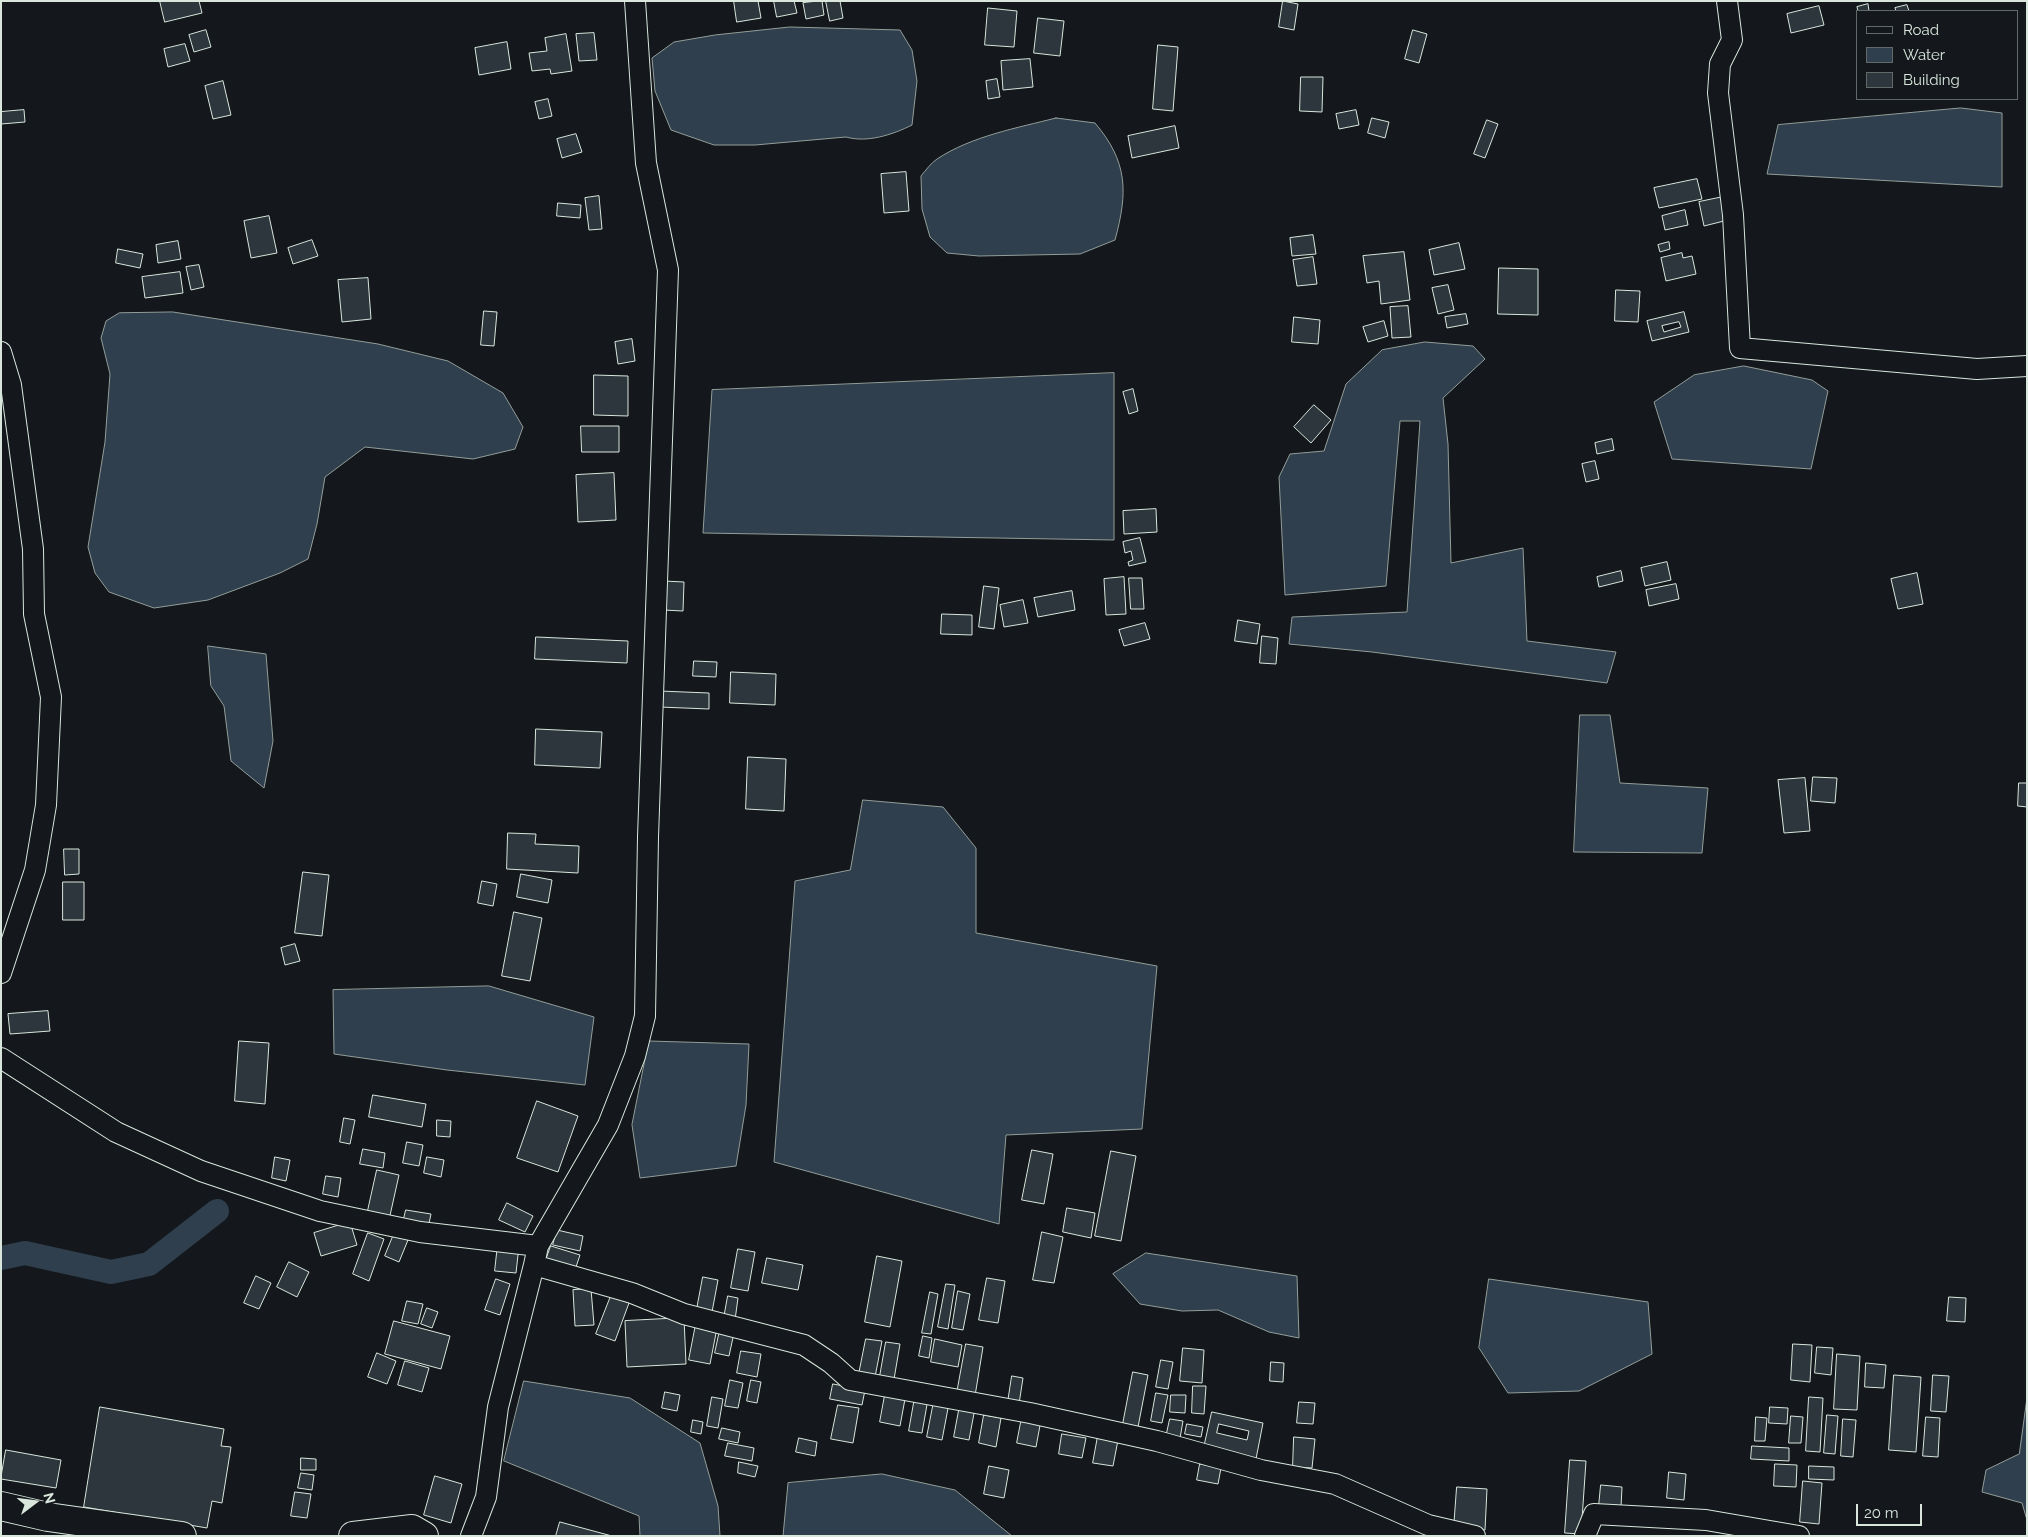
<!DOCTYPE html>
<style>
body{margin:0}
#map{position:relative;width:2028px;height:1537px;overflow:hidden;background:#14181c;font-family:Raleway,sans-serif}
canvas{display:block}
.frame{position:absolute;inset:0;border:2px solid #d8e6dc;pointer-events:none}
.legend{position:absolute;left:1856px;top:10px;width:162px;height:90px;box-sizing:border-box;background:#14181c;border:1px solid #626a69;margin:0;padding:6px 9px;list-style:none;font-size:15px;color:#d8e6dc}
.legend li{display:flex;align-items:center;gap:10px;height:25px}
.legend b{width:25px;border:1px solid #626a69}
.north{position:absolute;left:10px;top:1477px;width:50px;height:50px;-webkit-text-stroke:4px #14181c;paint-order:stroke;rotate:75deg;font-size:14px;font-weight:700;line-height:20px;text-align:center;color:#d8e6dc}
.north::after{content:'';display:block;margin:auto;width:18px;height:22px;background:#d8e6dc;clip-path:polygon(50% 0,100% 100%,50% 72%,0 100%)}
.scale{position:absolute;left:1856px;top:1504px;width:66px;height:22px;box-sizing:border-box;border:2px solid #d8e6dc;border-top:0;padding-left:6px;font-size:15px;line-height:18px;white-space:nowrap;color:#d8e6dc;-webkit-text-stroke:4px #14181c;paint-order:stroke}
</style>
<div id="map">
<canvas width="2028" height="1537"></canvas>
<div class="frame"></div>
<ul class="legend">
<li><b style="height:6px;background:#14181c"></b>Road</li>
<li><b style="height:14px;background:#2f3f4d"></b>Water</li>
<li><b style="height:14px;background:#2c363c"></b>Building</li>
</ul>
<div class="north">N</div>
<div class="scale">20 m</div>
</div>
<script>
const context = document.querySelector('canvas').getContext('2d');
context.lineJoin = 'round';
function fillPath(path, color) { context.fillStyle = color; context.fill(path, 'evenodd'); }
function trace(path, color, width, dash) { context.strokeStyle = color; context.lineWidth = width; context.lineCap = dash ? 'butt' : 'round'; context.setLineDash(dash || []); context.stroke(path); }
const water = new Path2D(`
 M790,27L900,30L912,50L917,81L912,125C892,135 867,143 846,137L755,145H714L671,130L655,91L652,58L674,42L715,35Z
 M1961,108L2002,113V187L1767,174L1778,125Z
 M1056,118L1095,123C1128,162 1128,192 1115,240L1080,254L979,256L947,253L930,237L922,209L921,176C926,170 931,163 937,159C972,136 1017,128 1056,118Z
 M173,312L378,344L448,361L503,393L523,427L515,449L473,459L365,447L325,477L317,524L308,559L280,573L208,600L154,608L109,592L95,573L88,547L105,442L110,374L101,338L106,321L119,313Z
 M1425,342L1473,346L1485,359L1443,398L1448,444L1451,563L1523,548L1527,641L1616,652L1607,683L1372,652L1289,644L1292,617L1407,612L1420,421H1400L1386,586L1285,595L1279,477L1290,454L1324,451L1346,384L1382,350Z
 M1744,366L1812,380L1828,391L1811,469L1672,459L1654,402L1694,375Z
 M1114,373V540L703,533L712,390Z
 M208,646L266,654L273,741L264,788L231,761L224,706L211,686Z
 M1580,715H1610L1620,783L1708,788L1702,853L1574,852Z
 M863,800L943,807L976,848V933L1157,966L1142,1129L1006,1135L999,1224L774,1162L795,881L850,870Z
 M489,986L594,1017L585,1085L447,1070L334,1054L333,990Z
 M649,1041L749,1044L746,1105L736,1166L640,1178L632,1125Z
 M1146,1253L1297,1276L1299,1338L1269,1332L1218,1310L1182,1311L1140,1304L1113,1274Z
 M1489,1279L1648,1302L1652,1354L1579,1391L1508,1393L1479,1348Z
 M524,1381L630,1398L700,1443L718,1506L720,1536H640L639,1516L504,1461Z
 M2027,1398V1520L2022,1503L1982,1492L1986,1470L2019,1454Z
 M882,1474L955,1490L1012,1536H783L788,1483Z`);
fillPath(water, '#2f3f4d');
trace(water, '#939e99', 1);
trace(new Path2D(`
 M1,1258L25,1253L111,1272L149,1264L217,1211`), '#2f3f4d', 24);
const building = new Path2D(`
 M160,1H199L202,13L165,22Z
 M734,1H758L761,18L737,22Z
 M774,1H794L797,13L777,17Z
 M822,1L824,15L806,19L803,3Z
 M826,1H840L843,18L830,21Z
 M1283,1L1298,4L1294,30L1279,27Z
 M1868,4L1869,11H1858L1857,7Z
 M1907,5L1909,11H1896L1895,8Z
 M1819,6L1824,25L1791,33L1787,14Z
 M988,8L1017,11L1014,47L985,45Z
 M1038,18L1064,21L1060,56L1034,53Z
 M206,30L211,47L194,52L189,35Z
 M1413,30L1427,34L1419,63L1405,59Z
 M594,33L597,60L579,61L576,34Z
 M566,34L572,71L551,74L550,69L532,71L529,53L547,51L545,38Z
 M507,42L511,69L479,75L475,48Z
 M185,44L190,61L168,67L164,49Z
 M1158,45L1178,47L1173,111L1153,109Z
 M1030,59L1033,87L1003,90L1001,61Z
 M1301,77H1323L1322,112L1300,111Z
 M997,79L1000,97L988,99L986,81Z
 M223,81L231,115L213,119L205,86Z
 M548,99L552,116L539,119L535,102Z
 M24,110L25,122L1,124V112Z
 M1356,110L1359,125L1339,129L1336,114Z
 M1372,118L1389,122L1385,138L1368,133Z
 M1487,120L1498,124L1485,158L1474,154Z
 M1175,126L1179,148L1132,158L1128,136Z
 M576,134L582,152L562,158L557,139Z
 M906,172L909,211L884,213L881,174Z
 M1697,179L1702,199L1659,208L1654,188Z
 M599,196L602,229L589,230L585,198Z
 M1723,197L1728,220L1704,226L1699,202Z
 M558,203L581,205L580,218L557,216Z
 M1685,210L1688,225L1665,230L1662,216Z
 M269,216L277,253L251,258L244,221Z
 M1313,235L1316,254L1292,256L1290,238Z
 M312,240L318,256L293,264L288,248Z
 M178,241L181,259L158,263L156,245Z
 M1669,242L1670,249L1660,252L1658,245Z
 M1459,243L1465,269L1434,275L1429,250Z
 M118,249L143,254L140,268L116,263Z
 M1404,252L1410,300L1381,304L1379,281L1367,283L1363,256Z
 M1682,253L1683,258L1692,256L1696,274L1666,281L1661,258Z
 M1313,257L1317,284L1297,286L1293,260Z
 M199,265L204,287L191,290L186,267Z
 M1499,268L1538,269V315L1498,314Z
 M180,272L183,293L145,298L142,277Z
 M368,278L371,319L342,322L338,280Z
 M1448,285L1454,310L1438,314L1432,288Z
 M1616,290L1640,291L1638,322L1615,321Z
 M1408,306L1411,337L1392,338L1390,307Z
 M484,311L497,312L494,346L481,345Z
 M1684,312L1689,332L1652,341L1647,321ZM1679,322L1681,327L1664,332L1662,326Z
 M1466,314L1468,324L1447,328L1445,317Z
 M1294,317L1320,320L1318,344L1292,342Z
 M1384,321L1388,336L1368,342L1363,327Z
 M632,339L635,361L618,364L615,342Z
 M594,375L628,376V416L594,415Z
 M1133,389L1138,411L1129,414L1123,392Z
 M1314,405L1331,420L1311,443L1294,427Z
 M581,426H619V452H582Z
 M1612,439L1614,450L1597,454L1595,443Z
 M1595,461L1599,479L1586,482L1582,464Z
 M614,473L616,520L578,522L576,475Z
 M1156,509L1157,532L1124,534L1123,511Z
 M1140,538L1146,562L1129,566L1128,562L1133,560L1131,551L1125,553L1123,542Z
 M1667,562L1671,580L1645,586L1641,568Z
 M1621,571L1623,581L1599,587L1597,577Z
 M1917,573L1923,604L1898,609L1891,579Z
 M1124,577L1126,614L1106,615L1104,579Z
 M1129,578H1142L1144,609H1131Z
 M664,581L684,582L683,611L663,610Z
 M1676,584L1679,599L1649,606L1646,590Z
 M984,586L999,588L994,629L979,627Z
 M1072,591L1075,610L1038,617L1034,598Z
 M1023,600L1028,623L1004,627L1000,605Z
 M942,614L972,615V635L941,634Z
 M1238,620L1260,624L1257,644L1235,641Z
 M1145,623L1150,639L1124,646L1119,630Z
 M1262,636L1278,638L1276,664L1260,663Z
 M536,637L628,641L627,663L535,659Z
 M694,661L717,662L716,677L693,676Z
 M731,672L776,674L775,705L730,703Z
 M659,691L709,693V709L659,707Z
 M536,729L602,732L600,768L535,765Z
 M748,757L786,759L784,811L746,809Z
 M1813,777L1837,778L1835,803L1811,801Z
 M1805,778L1810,831L1784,833L1778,780Z
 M2019,783H2027V807L2018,806Z
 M508,833L536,834L535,844L579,846L578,873L507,869Z
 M64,849H79V874L65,875Z
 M303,872L329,875L322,936L295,933Z
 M521,874L552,880L548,903L517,897Z
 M482,881L497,884L493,906L478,903Z
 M63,882H84V920H63Z
 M514,912L542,918L530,981L502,976Z
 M295,944L300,961L285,965L281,948Z
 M48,1011L50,1031L10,1034L8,1014Z
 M239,1041L269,1043L265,1104L235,1101Z
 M373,1095L426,1104L422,1127L369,1117Z
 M537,1101L578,1116L558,1172L517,1158Z
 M344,1118L355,1120L350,1144L340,1142Z
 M437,1120L451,1121L450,1137L437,1136Z
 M407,1142L423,1145L419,1166L403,1163Z
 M363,1149L385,1153L383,1168L360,1164Z
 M1032,1150L1053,1154L1044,1204L1022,1200Z
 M1111,1151L1136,1156L1121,1241L1095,1236Z
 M275,1157L290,1160L286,1181L272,1178Z
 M427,1157L444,1160L441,1177L424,1173Z
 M377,1170L399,1175L389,1220L367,1215Z
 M326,1176L341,1178L338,1197L323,1194Z
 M507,1203L533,1216L525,1232L499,1220Z
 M1067,1208L1095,1213L1091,1238L1063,1232Z
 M406,1210L431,1214L428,1228L403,1223Z
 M350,1222L357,1245L321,1256L314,1233Z
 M557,1230L583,1236L580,1251L553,1245Z
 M1042,1232L1063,1237L1054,1283L1033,1280Z
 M368,1233L384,1239L369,1281L353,1274Z
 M394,1234L408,1240L399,1262L385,1256Z
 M498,1244L519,1246L516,1273L495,1271Z
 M551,1246L580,1255L575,1270L546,1260Z
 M738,1249L755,1252L748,1291L731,1288Z
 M877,1256L902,1261L890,1327L865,1322Z
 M767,1258L803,1265L798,1290L762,1283Z
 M289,1262L309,1272L297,1297L277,1287Z
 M256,1276L271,1283L259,1309L244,1303Z
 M703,1277L718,1280L712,1312L697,1309Z
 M987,1278L1005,1281L998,1323L979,1320Z
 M496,1279L510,1284L500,1315L485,1310Z
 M946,1284L955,1285L948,1329L938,1327Z
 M591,1289L594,1325L575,1326L573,1290Z
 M958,1291L970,1294L963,1330L952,1328Z
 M930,1292L938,1294L931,1334L922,1333Z
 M611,1296L629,1303L615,1341L596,1334Z
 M728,1296L738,1298L735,1320L724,1318Z
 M1949,1297L1966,1298L1965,1322L1947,1321Z
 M407,1301L423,1304L418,1324L402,1321Z
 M427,1308L438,1312L432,1328L421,1324Z
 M684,1318L686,1364L627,1367L625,1321Z
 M394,1321L450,1336L441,1369L385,1354Z
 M696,1324L717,1328L710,1364L689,1360Z
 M720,1330L734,1333L729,1356L715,1353Z
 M923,1336L932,1338L929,1358L919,1356Z
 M866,1339L882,1341L875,1377L859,1374Z
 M935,1339L962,1345L958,1367L931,1362Z
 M886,1342L900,1344L893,1385L879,1382Z
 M966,1344L983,1347L975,1396L957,1393Z
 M1793,1344L1812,1345L1810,1382L1791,1380Z
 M1817,1347L1833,1348L1831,1375L1815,1373Z
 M1183,1348L1204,1350L1202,1383L1180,1381Z
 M741,1351L761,1354L757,1377L737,1373Z
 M377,1353L396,1361L387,1384L368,1377Z
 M1837,1354L1860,1356L1857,1410L1834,1409Z
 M1161,1360L1173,1362L1168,1389L1156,1387Z
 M405,1361L429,1368L422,1392L398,1385Z
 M1271,1362L1284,1363L1283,1382L1270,1381Z
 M1866,1363L1886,1365L1884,1388L1865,1387Z
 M1133,1372L1148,1375L1138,1427L1123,1424Z
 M1894,1375L1921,1377L1916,1452L1889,1450Z
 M1933,1375L1949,1376L1946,1412L1931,1411Z
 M1012,1376L1023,1378L1019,1404L1008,1402Z
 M730,1380L743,1383L738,1408L725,1406Z
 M751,1380L761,1382L757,1403L747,1401Z
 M833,1384L865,1390L862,1405L830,1399Z
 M1193,1386H1206L1204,1414L1192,1413Z
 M665,1392L680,1395L677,1411L662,1408Z
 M1156,1393L1168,1395L1162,1423L1151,1421Z
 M885,1395L905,1399L900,1426L880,1422Z
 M1171,1395H1186L1185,1413L1170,1412Z
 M712,1397L723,1399L718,1428L707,1426Z
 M915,1397L928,1399L922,1433L909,1431Z
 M1809,1397L1823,1398L1820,1452L1806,1451Z
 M934,1401L949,1403L942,1440L927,1437Z
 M1299,1402L1315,1403L1313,1424L1297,1423Z
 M838,1405L859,1408L853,1443L831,1439Z
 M960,1405L975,1408L969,1440L954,1437Z
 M100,1407L224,1429L221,1446L231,1447L222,1503L212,1501L207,1528L84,1507Z
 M1770,1407L1788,1408L1787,1424L1769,1423Z
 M1212,1412L1263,1423L1255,1464L1203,1452ZM1219,1424L1249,1431L1247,1440L1217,1433Z
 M984,1415L1001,1418L996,1447L979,1443Z
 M1827,1415L1838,1416L1835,1454L1824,1453Z
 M1791,1416L1803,1417L1801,1443H1789Z
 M1022,1417L1041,1420L1036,1447L1017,1443Z
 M1756,1417L1767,1418L1765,1441H1755Z
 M1926,1417L1940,1418L1938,1457L1923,1456Z
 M1170,1419L1183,1421L1179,1444L1165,1442Z
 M1843,1419L1856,1420L1853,1457L1841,1456Z
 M693,1420L703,1422L701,1434L691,1432Z
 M1187,1424L1203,1427L1201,1437L1185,1434Z
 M722,1428L740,1432L738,1443L719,1439Z
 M1062,1434L1086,1438L1082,1458L1059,1454Z
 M1098,1436L1118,1440L1113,1466L1093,1463Z
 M1294,1437L1315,1439L1312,1468L1293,1467Z
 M799,1438L817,1442L815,1456L796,1452Z
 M728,1443L754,1448L752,1461L725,1456Z
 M1752,1446L1789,1448V1461L1751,1459Z
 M6,1450L61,1460L56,1488L1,1479Z
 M301,1458L316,1459V1470H301Z
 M1570,1460L1586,1461L1581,1534L1565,1533Z
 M739,1462L758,1466L755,1477L738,1473Z
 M1200,1464L1221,1468L1218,1484L1197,1480Z
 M1775,1464L1797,1465L1796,1487L1774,1486Z
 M989,1466L1009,1470L1004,1498L984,1494Z
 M1809,1466L1834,1467V1480L1809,1479Z
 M1669,1472L1686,1474L1684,1500L1667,1498Z
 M301,1473L314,1475L312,1490L298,1488Z
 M435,1476L462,1484L451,1523L424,1515Z
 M1803,1481L1822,1483L1819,1524L1800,1522Z
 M1601,1485L1622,1487L1621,1507L1599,1506Z
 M1457,1487L1487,1489L1485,1530L1454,1528Z
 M295,1492L311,1494L307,1518L291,1516Z
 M560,1522L612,1536H556Z`);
fillPath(building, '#2c363c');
trace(building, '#d8e6dc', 1);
const minor = new Path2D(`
 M1727,1L1732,40L1720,64L1718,93L1733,215L1740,348L1977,369L2027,366
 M1,352L11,385L33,549L34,614L51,697L46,805L35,870L1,973
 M1,1058L116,1132L201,1171L320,1211L420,1232L538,1246L534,1265L632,1293L684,1314L804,1345L831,1363L850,1380L1030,1413L1157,1441L1261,1470L1335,1484L1428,1525L1475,1536
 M538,1246L608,1125L635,1056L645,1016L648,837L668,270L646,163L635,1
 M471,1536L486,1497L498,1407L534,1265
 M1585,1536L1594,1514L1706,1520L1799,1536`);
const secondary = new Path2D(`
 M1,1506L48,1517L182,1536
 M353,1536L412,1529L424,1536`);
trace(minor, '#d8e6dc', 22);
trace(secondary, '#d8e6dc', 30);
trace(minor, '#14181c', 20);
trace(secondary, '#14181c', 28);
</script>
